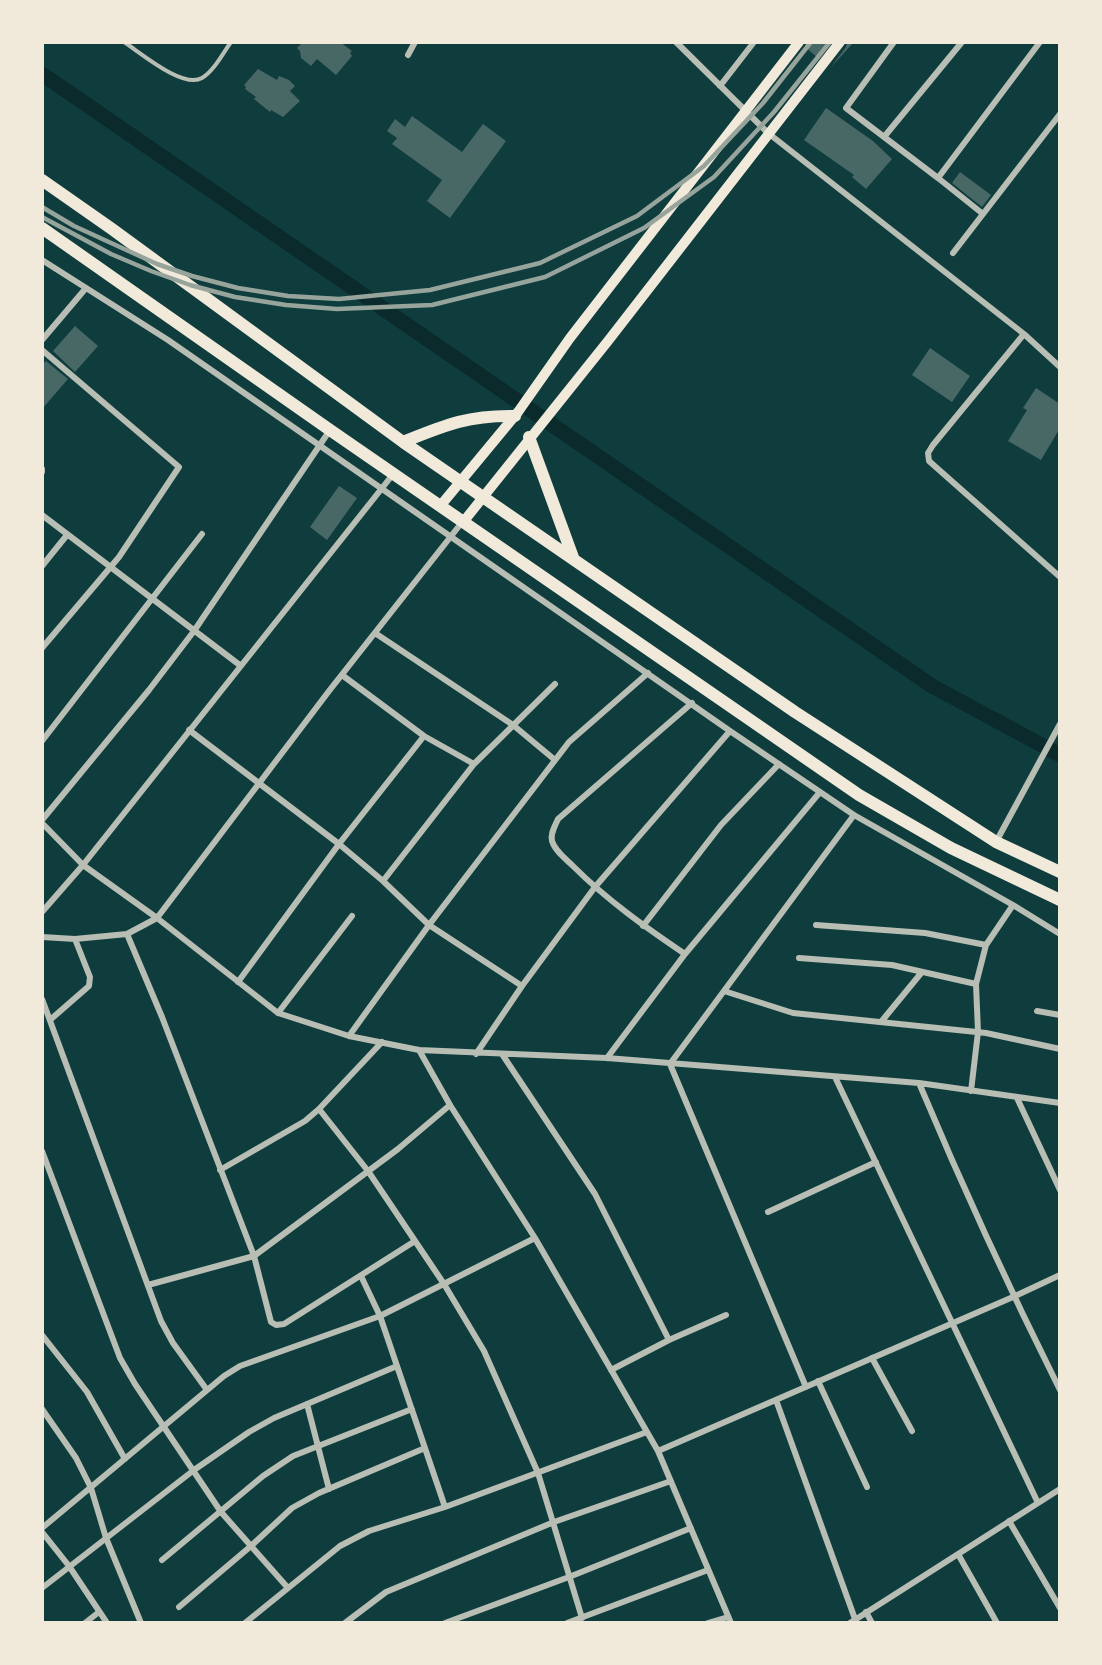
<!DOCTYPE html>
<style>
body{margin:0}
#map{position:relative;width:1102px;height:1665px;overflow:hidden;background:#0f3d3e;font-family:"DejaVu Sans",sans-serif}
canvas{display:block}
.frame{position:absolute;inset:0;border:44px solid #f1e9da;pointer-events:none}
</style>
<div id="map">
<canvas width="1102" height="1665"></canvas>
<div class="frame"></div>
</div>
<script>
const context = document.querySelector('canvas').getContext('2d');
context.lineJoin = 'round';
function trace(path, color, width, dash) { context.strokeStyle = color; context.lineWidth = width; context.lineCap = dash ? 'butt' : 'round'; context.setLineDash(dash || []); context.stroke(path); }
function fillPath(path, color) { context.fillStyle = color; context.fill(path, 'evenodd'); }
trace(new Path2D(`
 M42,74L932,686L1060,755`), '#0a2a2b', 15);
fillPath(new Path2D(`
 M303,42H340L352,51L350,53L352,56L336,75L317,59L311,66L301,58L300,51L297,48Z
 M806,42H831L818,58L805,47Z
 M847,42H854L831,67L846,47Z
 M258,69L277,80L279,76L289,80L295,86L290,91L300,101L283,117L271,110L270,112L254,99L256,97L245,89L246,87L244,85Z
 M826,108L873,141L892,159L866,189L852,177L854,175L804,140Z
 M412,116L462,152L483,124L506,141L450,218L427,201L442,180L392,144L397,138L387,131L395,119L405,127Z
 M960,172L991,195L982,207L952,183Z
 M75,326L98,346L75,372L53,351Z
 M930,348L970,376L952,402L912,375Z
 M46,361L68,379L42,409V365Z
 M1036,388L1060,404V428L1041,460L1008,441L1027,410L1023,408Z
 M339,486L357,498L327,540L310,527Z`), '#486865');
trace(new Path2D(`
 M124,42C141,53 183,89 202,78C214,71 223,53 231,42`), '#b8beb3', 4);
trace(new Path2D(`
 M676,42L768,133L1024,334L1060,367
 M894,42L846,108L938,178L983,214
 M408,55L415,42
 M720,86L754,42
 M884,137L962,42
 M938,178L1040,42
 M953,253L1060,114
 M42,260L168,340L730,731L854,815L1013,905L1060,934
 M1024,334L933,445L928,453L929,461L1060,577
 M42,340L86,288
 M42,350L179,467L119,557L42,648
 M42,469V472
 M42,515L241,666
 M42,566L67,535
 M375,633L513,725L555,760
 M342,675L424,736L474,764
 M189,730L339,844L383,881L429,925L522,986
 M42,741L202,534
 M42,820L149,690L194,631L330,430
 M42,823L83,865L157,918L278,1013L349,1036L419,1050L607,1058L919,1083L1060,1103
 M996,842L1060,724
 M383,881L474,764L555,684
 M42,912L83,865L394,473
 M816,925L925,933L986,945
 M643,926L721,825L779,764
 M127,934L162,1017L254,1256L271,1322L276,1325L284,1324L415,1241
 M42,937L75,939L127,934L157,918L329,691L463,521
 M685,954C645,927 607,900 573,866C566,859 555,851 552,841C550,834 555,826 558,819L692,703
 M799,958L892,965L976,984
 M238,982L339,844L424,736
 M724,991L793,1013L986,1033L1060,1049
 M42,999L161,1321L173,1343L207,1390
 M1037,1011L1060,1015
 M278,1013L352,916
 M50,1020L89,986L90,977L75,939
 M881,1022L922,972
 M349,1036L429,925L569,742L648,673
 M419,1050L450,1105L535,1238L658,1451L731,1623
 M476,1054L522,986L595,887L730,731
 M502,1054L595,1194L669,1340
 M607,1058L685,954L820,792
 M835,1077L1038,1503
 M919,1083C963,1188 1009,1288 1060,1390
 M971,1091L978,1032L976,984L986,945L1013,905
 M1017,1098L1060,1190
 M319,1109L368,1171L444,1284L484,1351L538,1473L582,1618
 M42,1151L120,1358L135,1384L221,1512L288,1588
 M220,1170L305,1121L319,1109L382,1042
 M768,1212L876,1162
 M361,1276L380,1316L445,1507
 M148,1285L254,1256L398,1149L450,1105
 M42,1335L87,1392L125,1459
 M872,1358L912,1431
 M611,1370L669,1340L726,1315
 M818,1381L867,1487
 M806,1387L670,1064L854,815
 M776,1400L855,1619
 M307,1404L329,1489
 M42,1409L76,1458L91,1488L106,1538L141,1623
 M658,1451L1013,1297L1060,1275
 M1009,1521L1060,1608
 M42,1528L224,1376L240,1366L380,1316L535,1238
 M42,1532L69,1566L107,1623
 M958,1554L997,1623
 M162,1560L263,1476L293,1456L412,1409
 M42,1588L194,1470L249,1432L274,1418L397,1366
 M179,1607L251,1546L292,1508L319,1493L425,1448
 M866,1612L872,1623
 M85,1623L99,1612
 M245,1623L340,1546L369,1531L445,1507L647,1432
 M345,1623L386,1592L554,1522L671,1481
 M445,1623L569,1577L691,1528
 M567,1623L708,1570
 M708,1623L728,1617
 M850,1623L1060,1489`), '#b8beb3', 6);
trace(new Path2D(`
 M441,505L518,412L570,338L799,42
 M464,521L608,341L840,42`), '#f1e9da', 10);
trace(new Path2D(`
 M42,180L112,229L403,442L795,712L996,842L1060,872
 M42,228L330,430L859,795L951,848L1060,900
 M529,437L574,560
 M403,442C445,425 468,415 515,416`), '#f1e9da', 12);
trace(new Path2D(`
 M42,207L74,226L157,264L192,276L238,288L288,296L339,299L430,290L540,263L637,216L704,166L763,103L811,42
 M42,217L111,254L151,271L190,285L235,297L286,305L337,309L432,305L545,277L644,228L714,177L774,112L830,42`), '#97a49c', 4.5);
</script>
